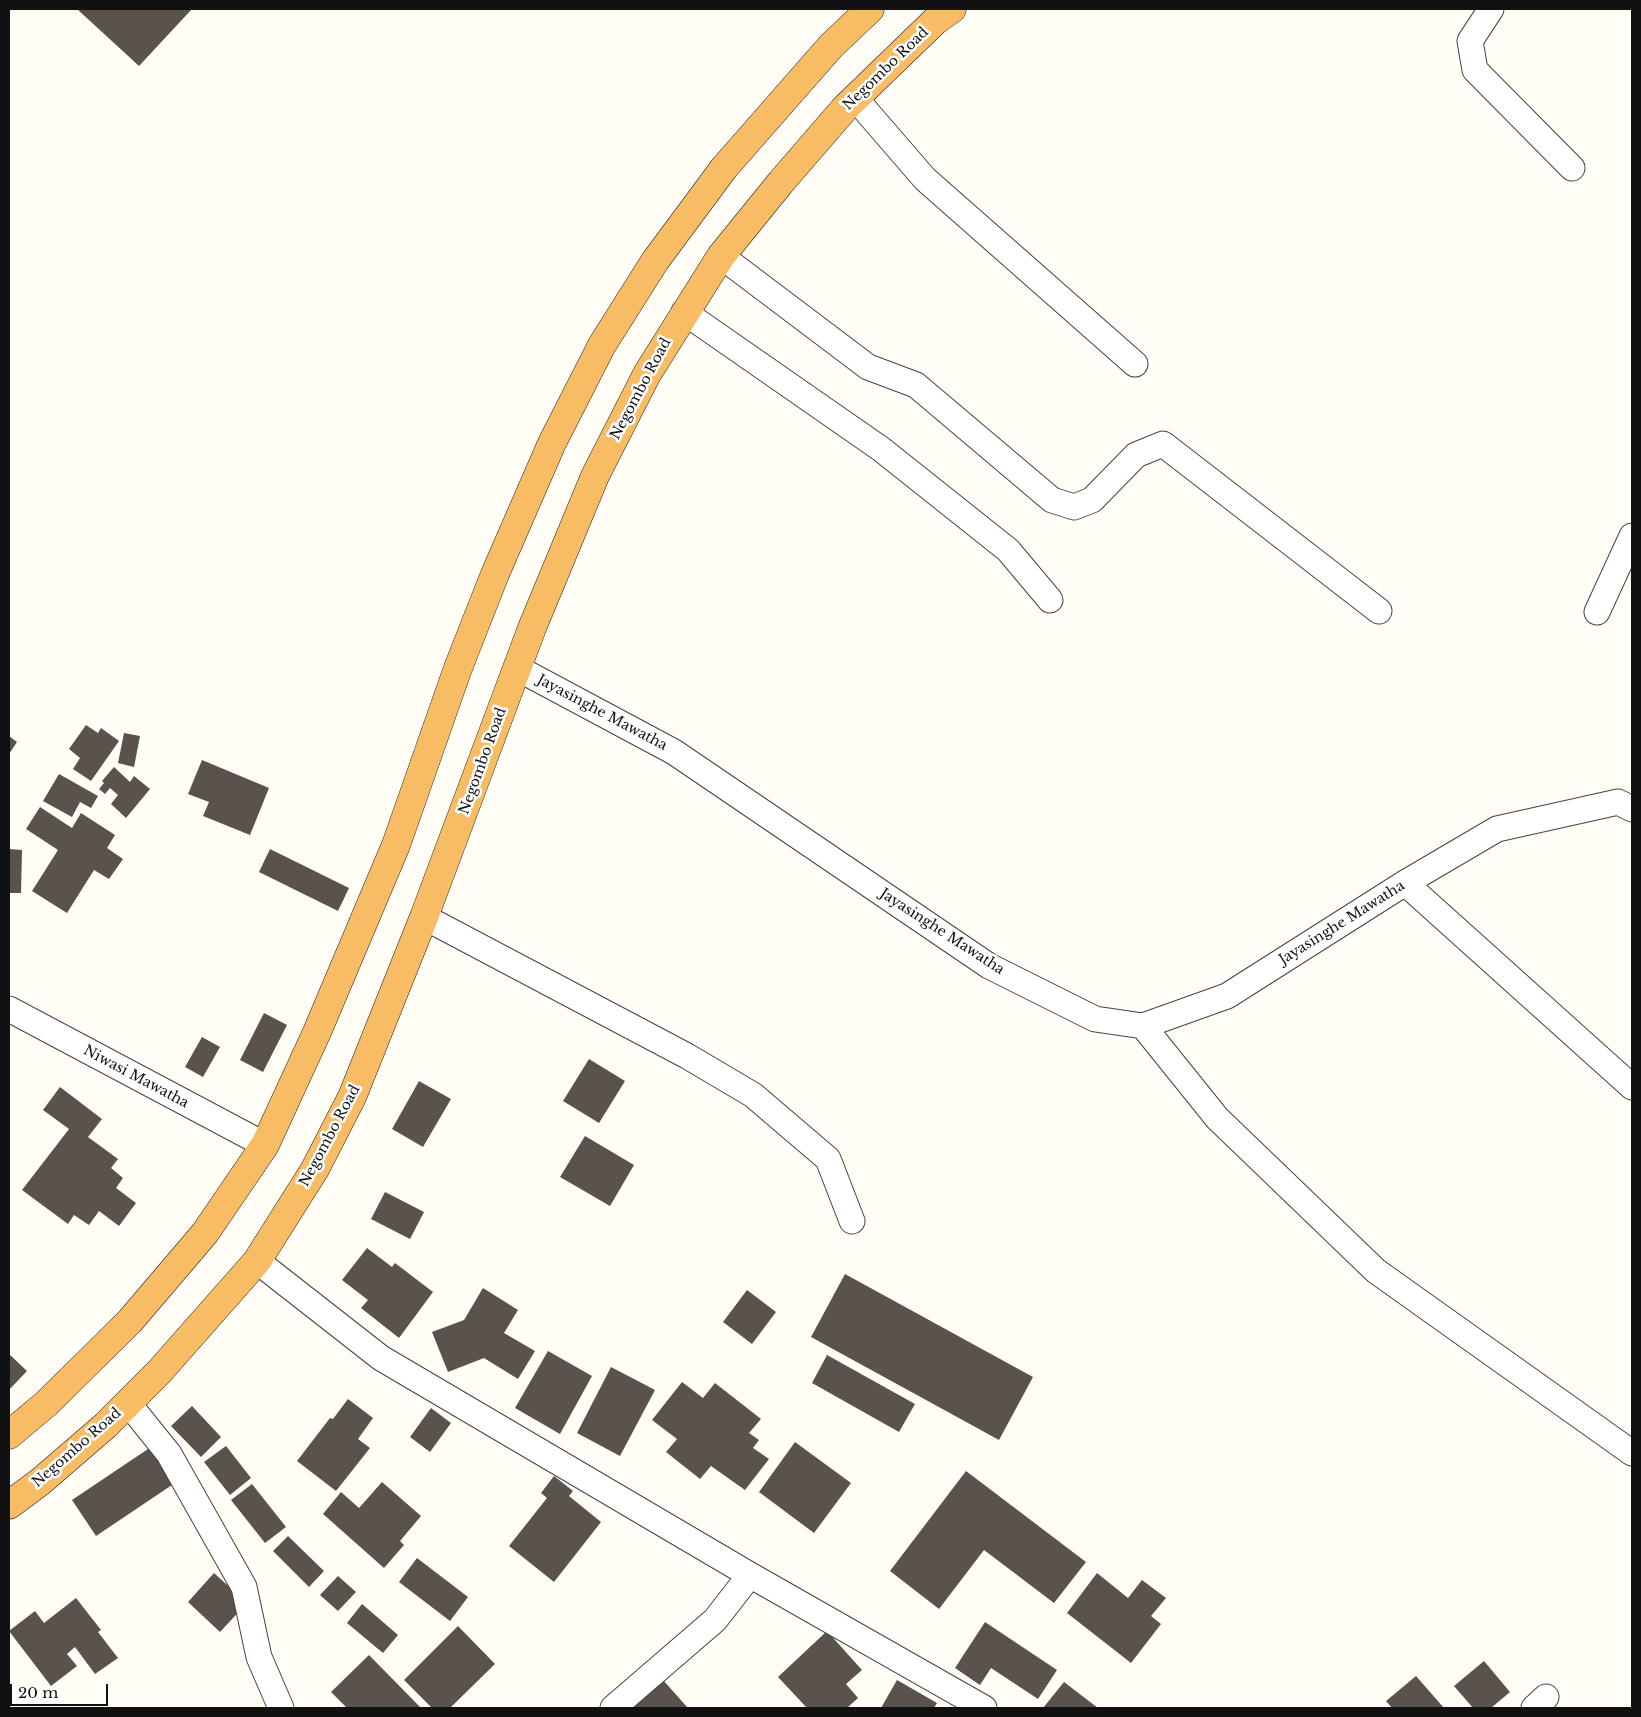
<!DOCTYPE html>
<style>
body{margin:0}
#map{position:relative;width:1641px;height:1717px;overflow:hidden;background:#fffdf5;font-family:"Libre Baskerville",serif}
canvas{display:block}
.frame{position:absolute;inset:0;border:10px solid #111;pointer-events:none}
.scale{position:absolute;left:10px;top:1684px;width:98px;height:22px;box-sizing:border-box;border:2px solid #111;border-top:0;padding-left:6px;font-size:15px;line-height:18px;white-space:nowrap;color:#111;-webkit-text-stroke:4px #fff;paint-order:stroke}
</style>
<div id="map">
<canvas width="1641" height="1717"></canvas>
<div class="frame"></div>
<div class="scale">20 m</div>
</div>
<script>
const context = document.querySelector('canvas').getContext('2d');
context.lineJoin = 'round';
function fillPath(path, color) { context.fillStyle = color; context.fill(path, 'evenodd'); }
function trace(path, color, width, dash) { context.strokeStyle = color; context.lineWidth = width; context.lineCap = dash ? 'butt' : 'round'; context.setLineDash(dash || []); context.stroke(path); }
function write(font, color, halo, rows, align = 'center') {
  context.font = font + ' "Libre Baskerville",serif'; context.lineWidth = 5; context.setLineDash([]); context.textBaseline = 'middle'; context.strokeStyle = halo; context.fillStyle = color; for (const [text, x, y, turn = 0] of rows) {
    context.save(); context.translate(x, y); context.rotate((+turn || 0) * Math.PI / 180); context.textAlign = isNaN(turn) ? turn : align; if (halo) context.strokeText(text, 0, 0); context.fillText(text, 0, 0); context.restore();
  }
}
fillPath(new Path2D(`
 M77,9H192L139,66Z
 M86,725L98,733L101,728L119,741L91,781L73,769L80,758L69,749Z
 M124,733L140,736L134,767L118,763Z
 M9,736L17,742L9,754Z
 M202,760L269,788L250,835L203,816L209,802L188,794Z
 M114,767L130,782L134,776L150,789L126,818L111,804L118,795L110,788L105,794L99,789L104,783L102,781Z
 M59,774L98,796L91,808L80,802L72,817L43,801Z
 M40,807L72,828L81,813L115,835L107,848L123,859L109,879L94,870L67,913L32,891L58,850L26,829Z
 M9,849L22,850L21,893H9Z
 M270,849L349,888L338,911L259,872Z
 M264,1013L287,1025L263,1072L240,1060Z
 M202,1037L220,1047L203,1077L185,1067Z
 M589,1059L625,1081L599,1123L563,1101Z
 M419,1081L451,1099L423,1147L392,1129Z
 M60,1087L102,1119L88,1137L118,1159L111,1168L123,1178L116,1188L136,1203L119,1226L99,1211L89,1225L74,1215L68,1224L22,1190L69,1129L43,1110Z
 M585,1136L634,1165L610,1206L560,1177Z
 M385,1192L424,1212L410,1239L371,1219Z
 M367,1248L392,1267L395,1263L433,1292L399,1338L361,1308L368,1300L342,1280Z
 M845,1274L1033,1377L999,1440L811,1337Z
 M483,1288L518,1310L504,1333L535,1351L518,1379L484,1358L448,1372L432,1332L464,1320Z
 M747,1290L776,1312L752,1344L723,1322Z
 M548,1351L592,1376L560,1434L515,1408Z
 M9,1354L27,1371L9,1390Z
 M827,1355L915,1404L899,1432L812,1383Z
 M611,1367L655,1390L620,1456L577,1433Z
 M682,1382L703,1398L715,1383L761,1419L749,1433L759,1440L753,1448L769,1459L745,1490L711,1466L700,1479L666,1452L677,1439L652,1420Z
 M348,1399L373,1418L358,1439L370,1448L336,1491L297,1461L330,1418L333,1419Z
 M192,1406L221,1437L201,1457L171,1426Z
 M431,1408L451,1423L430,1452L410,1437Z
 M795,1442L851,1483L814,1533L759,1492Z
 M226,1446L251,1478L230,1495L204,1462Z
 M151,1447L175,1483L96,1536L72,1500Z
 M966,1471L1086,1562L1054,1603L984,1550L939,1609L890,1571Z
 M554,1476L573,1491L569,1496L601,1522L554,1582L509,1546L547,1498L541,1493Z
 M382,1482L421,1516L400,1541L404,1545L384,1568L323,1514L341,1492L359,1508Z
 M252,1484L286,1527L265,1543L231,1500Z
 M288,1536L324,1571L309,1587L273,1551Z
 M417,1558L468,1597L450,1621L399,1582Z
 M214,1573L247,1603L220,1632L188,1602Z
 M1097,1573L1128,1598L1142,1580L1166,1598L1151,1616L1161,1624L1131,1663L1067,1613Z
 M338,1576L356,1592L338,1611L320,1595Z
 M76,1598L101,1630L98,1632L118,1658L95,1674L75,1647L67,1654L77,1666L51,1686L9,1631L35,1611L44,1623Z
 M362,1604L398,1635L383,1653L347,1623Z
 M985,1622L1057,1670L1038,1699L991,1668L980,1685L955,1668Z
 M458,1626L495,1664L450,1708H432L404,1680Z
 M827,1631L862,1670L846,1684L858,1698L847,1708H807L778,1677Z
 M369,1655L421,1708H347L331,1692Z
 M1484,1661L1510,1692L1491,1708H1473L1454,1686Z
 M1416,1676L1444,1708H1392L1386,1701Z
 M663,1680L688,1708H634L633,1707Z
 M897,1680L937,1703L934,1708H881Z
 M1064,1682L1098,1708H1043Z`), '#5a524d');
const minor = new Path2D(`
 M1491,9L1470,41L1475,70L1572,168
 M855,98L925,179L1135,364
 M721,256L868,367L916,385L1052,500L1074,507L1092,500L1136,455L1163,444L1379,611
 M684,312L881,449L1008,550L1050,600
 M1597,612L1632,536
 M517,668L674,752L989,966L1095,1019L1143,1026L1227,996L1405,883L1497,829L1618,802L1632,809
 M1405,883L1632,1087
 M424,917L687,1056L753,1095L828,1159L852,1221
 M9,1009L265,1145
 M1143,1026L1217,1118L1376,1271L1632,1453
 M257,1261L381,1358L750,1575L984,1708
 M128,1403L169,1454L244,1587L259,1657L281,1708
 M613,1708L715,1620L750,1575
 M1534,1708L1546,1697`);
const trunk = new Path2D(`
 M9,1435L47,1403L130,1321L205,1233L265,1145L317,1032L396,845L458,668L495,574L552,443L602,345L655,261L724,168L831,46L870,9
 M9,1505L40,1482L106,1425L159,1372L257,1261L315,1169L352,1097L424,917L532,628L595,476L647,374L721,256L781,182L845,108L935,21L952,9`);
trace(minor, '#444', 27);
trace(trunk, '#222', 29);
trace(minor, '#fff', 25);
trace(trunk, '#f7bc64', 28);
write('14px', '#111', '#fff', [
 ["Negombo Road",886,69,-44],
 ["Negombo Road",641,389,-62],
 ["Jayasinghe Mawatha",602,713,28],
 ["Negombo Road",483,761,-70],
 ["Jayasinghe Mawatha",1342,923,-32],
 ["Jayasinghe Mawatha",942,932,33],
 ["Niwasi Mawatha",136,1077,28],
 ["Negombo Road",330,1136,-62],
 ["Negombo Road",77,1448,-41]
]);
</script>
